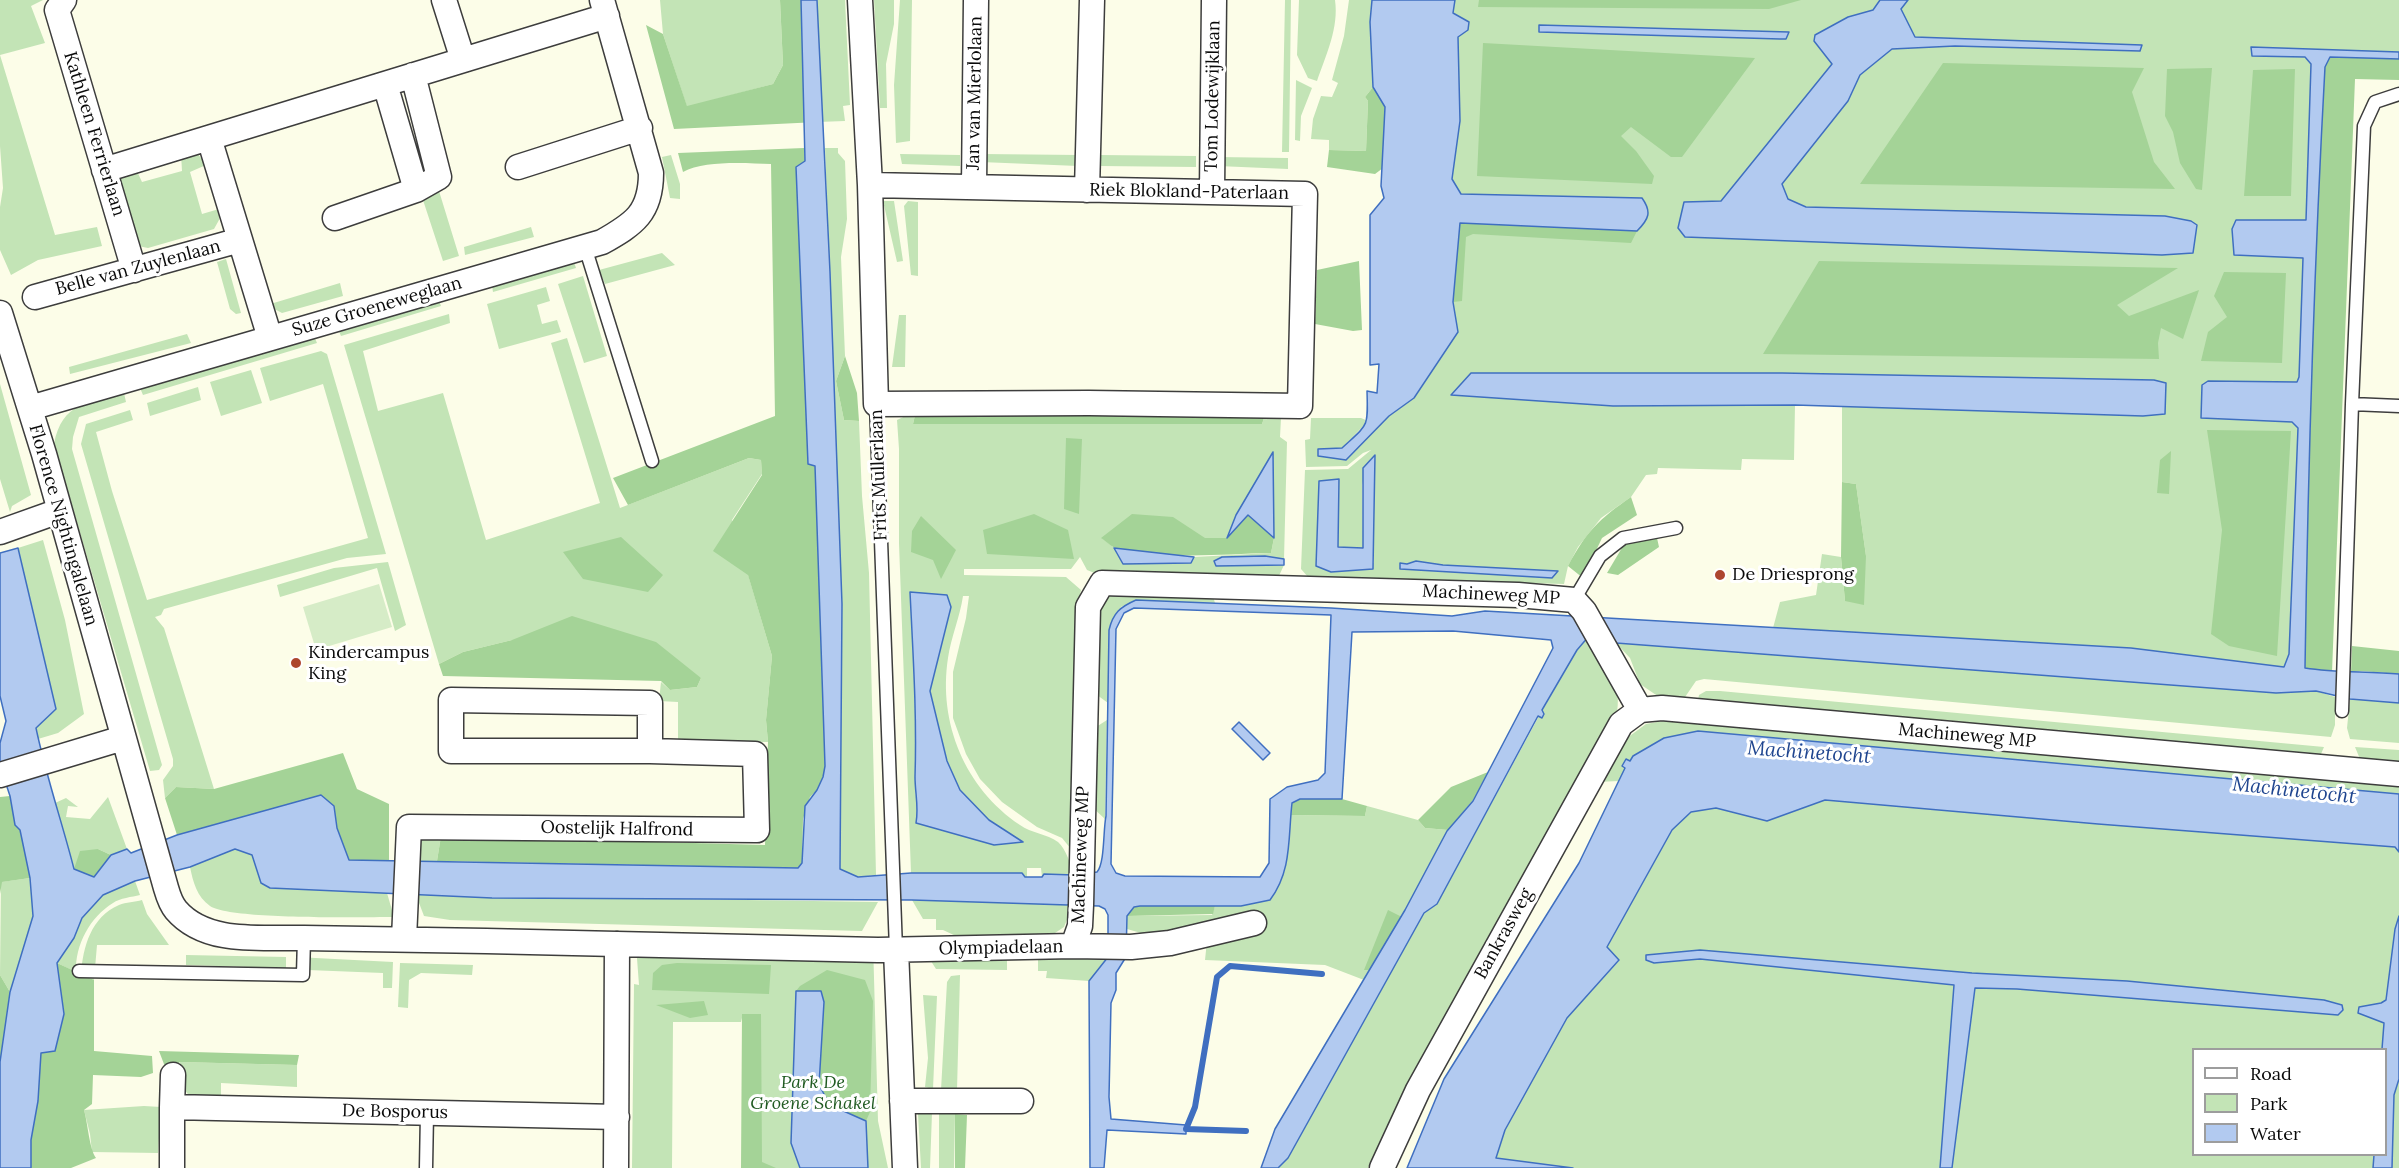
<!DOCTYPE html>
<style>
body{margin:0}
#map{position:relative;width:2399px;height:1168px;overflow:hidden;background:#fcfde8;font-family:Lora,serif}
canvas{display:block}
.legend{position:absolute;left:2192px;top:1048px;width:195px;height:108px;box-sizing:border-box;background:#fff;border:2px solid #9d9d9d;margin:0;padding:8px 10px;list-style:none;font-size:18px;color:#0a0a0a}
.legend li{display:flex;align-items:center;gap:12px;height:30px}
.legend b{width:30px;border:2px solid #9d9d9d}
</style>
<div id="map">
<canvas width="2399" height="1168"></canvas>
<ul class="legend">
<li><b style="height:8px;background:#fff"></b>Road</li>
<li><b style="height:16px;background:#c3e4b6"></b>Park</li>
<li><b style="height:16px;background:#b2caf0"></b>Water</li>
</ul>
</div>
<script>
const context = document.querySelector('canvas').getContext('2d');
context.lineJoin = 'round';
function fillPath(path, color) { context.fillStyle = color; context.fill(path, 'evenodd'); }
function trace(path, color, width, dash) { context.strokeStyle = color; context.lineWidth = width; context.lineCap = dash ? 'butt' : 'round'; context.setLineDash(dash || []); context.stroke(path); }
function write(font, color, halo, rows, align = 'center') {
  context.font = font + ' Lora,serif'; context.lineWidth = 6; context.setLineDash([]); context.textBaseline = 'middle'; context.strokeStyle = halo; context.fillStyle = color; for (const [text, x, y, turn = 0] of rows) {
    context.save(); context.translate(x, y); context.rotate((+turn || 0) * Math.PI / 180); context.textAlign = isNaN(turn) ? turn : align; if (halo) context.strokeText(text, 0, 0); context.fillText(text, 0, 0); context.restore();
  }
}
fillPath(new Path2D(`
 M0,0H43L31,6L45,43L0,55Z
 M660,0H780L783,65L773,84L687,107L663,34Z
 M812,0H845L850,105L843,106L845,121L818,122Z
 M874,0H894V24L886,64L887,108H880Z
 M900,0H912L910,141L896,143L894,85Z
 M1285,0H1291L1289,152H1282Z
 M1299,0H1335C1339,28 1326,55 1317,81L1308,78L1297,55Z
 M1349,0H1372L1370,22L1373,87L1365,97L1368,101L1366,151L1329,150V140L1311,139L1313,119L1321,96L1332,97L1338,83L1332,80L1344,36Z
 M1399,0H2399V57L2325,55L2298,671L2131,648L1773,628L1780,602L1816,595L1822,554L1841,557L1845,601L1866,556L1856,484L1842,482V406L1795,405L1794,460L1742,459L1741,470L1658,468L1657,474L1646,475L1631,497L1601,518L1578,547L1568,566L1564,584L1308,577L1301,569L1305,470L1348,469L1371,450L1363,453L1347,466L1306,467L1305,440L1310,439L1311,418H1361L1368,421L1342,448L1345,460L1389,415ZM1339,480L1338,547L1363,548L1362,481L1374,535V563L1316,566Z
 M0,55L55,235L97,227L102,246L38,260L11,275L0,250V207L3,188L0,146Z
 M1296,80L1312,88L1301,116L1300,141L1295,140Z
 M825,148H838V153L845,161L847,219L841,257L845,356L836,381L844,420L859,421L862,496L869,573L876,875L858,877L840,869L842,604Z
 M181,154H198L206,165L190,172L202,214L219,209V220L214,229L148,248L138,246L118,183L123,173L135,167L142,182L182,171Z
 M900,154L960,155V166L902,164Z
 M982,154L1079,155L1078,166L981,162Z
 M671,155L680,184V199L670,198L662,157Z
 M1100,155L1196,156V167L1100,166Z
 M1218,157L1288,158V169L1218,166Z
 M439,191L459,256L443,261L422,197Z
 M883,201H894L903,261L897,262Z
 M908,201L918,202V276L911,275L904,206Z
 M531,227L534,237L465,255L464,247Z
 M662,253L675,265L605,284L599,270Z
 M226,259L241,313L236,314L230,309L217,262Z
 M574,262L576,268L493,292L492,286Z
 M583,276L607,356L584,363L558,284Z
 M340,283L343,296L282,313L267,305Z
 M546,287L550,301L537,305L542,324L557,320L561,332L499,349L487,304Z
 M439,300L441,306L341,336L338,329Z
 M449,314L450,323L363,351L378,411L443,393L486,540L600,503L551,343L567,338L620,508L749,458L761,460L762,474L732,520L772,656L766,720L768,742L678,741V702L659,701L661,682L670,690L697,687L701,678L512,640L463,652L439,664L344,345Z
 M899,315H906L905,367H892Z
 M187,334L191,343L70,374L69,367Z
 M314,336L317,343L143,395L140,388Z
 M321,351L327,354L386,554L347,558L164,609L161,615L155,617L164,628L214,789L176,787L165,798L163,780L173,766V759L81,444L86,424L130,410L133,420L96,432L112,491L147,600L368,538L323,384L270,401L260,368Z
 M251,370L262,403L221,416L210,382Z
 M0,384L31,495L12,506L10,512L0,479Z
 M198,387L201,400L150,416L147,403Z
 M124,393L126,402L79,417L73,437L72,449L162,765L159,770L150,771L54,444C62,402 88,403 124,393Z
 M916,411L913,424H1262L1264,418H1281L1280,437L1287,442L1284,559L1222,557L1216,566L1284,565L1278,578L1097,574L1087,570L1080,557L1071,569H964V575L1066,577L1081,590L1079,599L1076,850L1071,849L1062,838L1037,827L1002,802L980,779L966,754L953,718V672L966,618L969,596H963C960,617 951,637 948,658C938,723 965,788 1020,825C1031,833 1047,834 1058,842C1066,849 1071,865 1074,875L1045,874L1042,877L1041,868H1027V877H1024L1021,873H911L899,543V449L897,420ZM1273,453L1274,538L1271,553L1194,557L1191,563L1124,564L1114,548L1102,538H1227L1236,515ZM910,593L951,607L930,691L947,761L960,790L989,820L1022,842L916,823C919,808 915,796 915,782C917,719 913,656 910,593Z
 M43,540L65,620L84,714L58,733L38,739L18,548Z
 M388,562L406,625L395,631L377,568L280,597L277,585L334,568Z
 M1125,589L1212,593L1215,603L1136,600L1121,607L1109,630L1108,703L1093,692L1097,610L1109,596Z
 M1589,636C1606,666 1624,682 1616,718L1385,1130L1368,1168H1278L1288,1158L1424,913L1437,904L1539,716L1542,717L1544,714L1542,711L1577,650Z
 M1616,643L2276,693L2316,691L2335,697V725L2331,737L1704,679L1696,681L1681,703L1659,697L1640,684L1630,658Z
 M1706,691H1720L2324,747L2318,761L1697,705L1699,695Z
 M2350,699L2399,703V743L2350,739L2347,728Z
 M1107,720L1105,819L1092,807L1093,729Z
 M1669,720L2399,785V794L1698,731L1630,762L1627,759L1626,768L1619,781L1597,782L1627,738L1646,724Z
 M2355,747L2399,750V765L2360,759Z
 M108,797L127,849L111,855L98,849L74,869L55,803L66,798L78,807L68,806L66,817L90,819Z
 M1825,800L2098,824L2399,844V1168H1486L1496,1158L1505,1130L1567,1018L1619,961L1607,947L1672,830L1691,811L1716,808L1818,802ZM2194,1050H2386V1154H2194Z
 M1367,806L1418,820L1425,828L1448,830L1403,914L1364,980L1325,965L1205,960L1207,941L1217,929L1141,933L1127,929V916L1212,915L1215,906H1241L1270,900L1291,815L1365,816Z
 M432,835L441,836L437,861L416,862L419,841Z
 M235,849L252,855L261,883L270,888L387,893L394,917C362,917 231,920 210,906C197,897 193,882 190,867Z
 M30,878L33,916L10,992L0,975L1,882Z
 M135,881L140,895C132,897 120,898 113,903C90,917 75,945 76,972L57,963L74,938L82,918L92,905L103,895Z
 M416,895L878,902L862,931L450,920L424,916Z
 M142,900L147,914L169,945H97L94,980L81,974C83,947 91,917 119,905C126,902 135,902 142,900Z
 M912,900L1073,905L1064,927L1052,935L956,936L943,930H936V919H923Z
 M873,942L878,1121L888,1168H750L743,1014L741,1022H673L672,1168H632L634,984L639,985L636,945Z
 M186,955L286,957V968L186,965Z
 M296,957L393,962L392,988H383V973L308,970L300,969Z
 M1038,957H1108L1089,981L1046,978L1047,971H1038Z
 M929,958H1007V970L936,969Z
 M400,963L473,965L472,975L421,973L409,980L408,1008L398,1007Z
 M960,975L957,1090H941L947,982L951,976Z
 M923,995L937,996L933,1089L925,1087L928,1058Z
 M180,1062L297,1065V1087L221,1083V1100H193L182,1087Z
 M144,1106L161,1107L158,1153L92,1152L90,1134L84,1110Z
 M932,1113L930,1168H921L918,1114Z
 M939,1114H955L954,1168H939Z`), '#c3e4b6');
fillPath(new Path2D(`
 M780,0H812L818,122L674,129L646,25L663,34L687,106L773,84L783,65Z
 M1479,0H1801L1769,9L1478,7Z
 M1483,43L1755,58L1682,157H1671L1631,127L1621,136L1636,151L1654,176L1652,184L1477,176Z
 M2330,57L2399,59V80L2355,79L2332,672L2305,669C2308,468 2314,267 2325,67Z
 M1943,63L2144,68L2132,92L2154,162L2175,189L1860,184Z
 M2212,68L2202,190L2196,189L2180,163L2173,132L2165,116L2167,69Z
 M2295,69L2291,196H2244L2253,70Z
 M1373,87L1385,107L1383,168L1375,174L1327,167L1329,150L1366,151L1368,101L1365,97Z
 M804,148L805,161L796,167L808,464L815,466L825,766L823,777L817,790L810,797L803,819L802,864L798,868L437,861L441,836L765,845L768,742L766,720L772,656L748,575L713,551L762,475L761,460L749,458L628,505L613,478L775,416L771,164C746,163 704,160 683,172L678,153Z
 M1460,223L1637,231L1631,243L1473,234L1466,237L1462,301L1453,302Z
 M1359,261L1362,330L1353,331L1315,324L1317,270Z
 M1819,261L2178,268L2117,305L2129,316L2199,290L2183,339L2161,328L2158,343L2159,359L1763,354Z
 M2224,272L2286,273L2282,363L2201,361L2208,332L2227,317L2214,296Z
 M845,356L857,393L859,421L844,420L836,381Z
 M916,411L1264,418L1262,424H913Z
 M2207,430L2291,431L2277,656L2229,646L2211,634L2222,530Z
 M1066,438L1082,439L1079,514L1064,509Z
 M2171,451L2169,494L2157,493L2160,460Z
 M1842,482L1856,484L1866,556L1864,605L1845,601L1841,557Z
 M1631,497L1637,515L1602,538L1583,578L1568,566C1586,532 1599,519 1631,497Z
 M1034,514L1068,530L1074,559L987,554L983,530Z
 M1132,514L1173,517L1205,538H1227L1248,515L1274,538L1271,553C1220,554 1167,560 1116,548C1111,547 1106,541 1101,538Z
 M921,516L956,550L941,579L933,560L911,552L912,531Z
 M621,537L663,575L648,592L583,579L563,552Z
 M1657,538L1659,547L1618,575L1607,573L1626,541Z
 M572,616L656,642L701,678L697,687L670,690L661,681L443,676L439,664L463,652L512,640Z
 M2352,646L2399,651V674L2361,671L2351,672Z
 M343,753L357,789L389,804V861L349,860L337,828L334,806L321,795L177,835L165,798L176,787L214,789Z
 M1488,772L1473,800L1448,830L1425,828L1418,820L1451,787Z
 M10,796L15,825L20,830L30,878L2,882L0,894V797Z
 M1300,799H1342L1367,806L1365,816L1291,815L1292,803Z
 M98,849L111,855L94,877L74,869L80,851Z
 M1140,906H1215L1213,914L1127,916L1134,907Z
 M1388,910L1402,917L1370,970H1364Z
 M57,963L94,980V1051L152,1056L153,1073L141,1077L93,1075L92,1104L84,1110C88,1124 89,1148 96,1158L71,1168H31V1140L38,1101L41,1052L64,1014Z
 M677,963L771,965L769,994L652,990L653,973L662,965Z
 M827,970L865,980L873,1001L870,1112L866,1121L830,1105L819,1085L824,1002L821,992L796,991L800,986Z
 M0,975L10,992L0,1062Z
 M704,1001L708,1015L690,1018L656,1005Z
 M742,1014H761L762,1162L776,1168H741Z
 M159,1051L299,1055L297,1065L180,1062L167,1072Z
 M955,1114L967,1115L965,1168H955Z`), '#a4d397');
fillPath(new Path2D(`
 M379,584L392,627L316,650L303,607Z`), '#d6ecc7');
const water = new Path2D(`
 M801,0H817L830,272L842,604L840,869L858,877L911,873H1022L1025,877H1042L1044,874L1074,875L1097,872C1105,863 1103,830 1106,816L1109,630C1113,613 1120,607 1136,600L1331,608L1452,616L1485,611L2131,648L2284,667L2289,654L2298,428L2292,422L2201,418L2202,385L2208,381L2297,382L2299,377L2303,258L2234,255L2232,229L2236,220H2306L2311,64L2305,57L2252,56L2251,47L2399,52V59L2330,57L2325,67C2314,267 2308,468 2305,668C2336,673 2367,671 2399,674V703L2350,699L2316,691L2276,693L1616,643L1589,636L1577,650L1542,710L1544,714L1542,718L1538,716L1437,904L1424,913L1288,1158L1278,1168H1261L1275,1129L1405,910L1447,831L1473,801L1553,648L1551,640L1453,631L1352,632L1342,799H1300L1292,803C1288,838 1292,871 1270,900L1241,906H1140L1134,907L1127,916L1126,957L1116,973V990L1111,1003L1109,1097L1111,1119L1186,1125V1134L1107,1130L1104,1168H1090L1089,981L1108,957V915L1105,909L1099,906L912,900L492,898L270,888L261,883L252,855L235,849L190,867L135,881L103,895L82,918L74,938L57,963L64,1014L55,1051L41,1053L38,1101L31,1140V1168H0V1062L10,992L33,916L30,878L20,830L15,825L10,796L0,766V743L6,721L0,696V553L18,548L56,709L36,728C46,776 62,822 74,869L94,877L111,855L127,849L131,853L177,835L321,795L334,806L337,828L349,860L798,868L802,863L805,806L817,790L823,777L825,766L815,466L808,464L796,167L805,161ZM1134,608L1331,615L1325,773L1318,780L1287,787L1270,799L1269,863L1260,877L1125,876L1116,873L1111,864L1116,629L1124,613Z
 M1372,0H1455L1453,13L1469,22L1468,30L1458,37L1460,121L1452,179L1461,194L1642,198C1652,212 1649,219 1637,231L1460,223L1453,302L1458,332L1414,398L1389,416L1346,460L1318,456V449L1342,448C1369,423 1368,428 1367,391L1377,393L1379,364L1370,365V215L1384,198L1381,186L1385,107L1373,87L1370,22Z
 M1880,0H1908L1901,9L1915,37L2142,45L2140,51L1955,46L1892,49L1860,75L1848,101L1782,184L1788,199L1806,207L2165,216L2191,221L2197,225L2193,253L2162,255L1685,237L1678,228L1684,202L1721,201L1832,64L1814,41L1815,35L1848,17L1873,10Z
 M1539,25L1789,32L1786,39H1780L1539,32Z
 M1471,373H1782L2154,380L2166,383L2165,414L2143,416L1795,405L1613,406L1451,395Z
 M1273,452L1274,538L1248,515L1227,538L1236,515Z
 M1375,455L1373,569L1331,572L1316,566L1319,481L1339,479L1338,547L1363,548V468Z
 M1114,548L1194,557L1191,563L1123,564Z
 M1265,556L1284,559V565L1216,566L1214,561L1222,557Z
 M1416,561L1443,565L1558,571L1552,578L1400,569V563L1407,564Z
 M910,592L947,595L951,607L930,691L947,761L960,790L989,820L1023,842L994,845L916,823C919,807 915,793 915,777C917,715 913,654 910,592Z
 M1239,722L1270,753L1263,760L1232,729Z
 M1698,731L2399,794V852L2395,847L2098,824L1825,800L1767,821L1716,808L1691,812L1672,830L1607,947L1619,960L1567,1018L1505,1130L1496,1158L1573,1168H1407L1444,1079L1579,863L1625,768L1622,766L1626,759L1630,761L1633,756L1664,738Z
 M2399,916V1079L2394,1095L2392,1168H2373L2374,1155L2386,1154V1050L2382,1049L2384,1023L2358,1013L2359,1007L2381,1003L2386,1000L2395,929Z
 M1700,950L1972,973L2127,981L2324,1000L2342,1005L2343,1010L2338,1015L2017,989L1975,988L1952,1168H1940L1954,985L1700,959L1654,963L1646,960V955Z
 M796,991H821L824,1002L819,1085L830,1105L866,1121L868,1168H800L791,1143Z`);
fillPath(water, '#b2caf0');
trace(water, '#3f6fc0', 1.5);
trace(new Path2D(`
 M1246,1131L1186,1129L1195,1107L1217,977L1230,966L1322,974`), '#3f6fc0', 6);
const service = new Path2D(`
 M585,247L652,461
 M876,404L896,950
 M2352,404L2399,406
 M1574,600L1600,556L1623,538L1676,528
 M2342,711L2352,404L2364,126L2375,102L2399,94
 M79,971L303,975L304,938
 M426,1168L427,1113`);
const minor = new Path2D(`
 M64,0L57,10L134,270
 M444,0L463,60
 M860,0L870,185L876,404L1089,403L1300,406L1305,194L870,185
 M385,84L416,190L439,177L413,75
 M209,138L270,338
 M518,167L640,128
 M104,170L607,16
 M974,187L976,0
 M1087,190L1092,0
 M1212,191L1214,0
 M335,218L416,190
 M35,297L240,240
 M0,313L44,454L166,888C168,895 171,904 176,910C206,945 261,937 304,938L486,941L878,950L1073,946L1131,947L1170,943L1254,923
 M30,408L602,242C634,224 651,213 651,173L602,0
 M0,532L59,511
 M0,775L123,738
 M404,939L409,827L757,830L755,754L650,751H451V700L650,703V751
 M1073,946L1080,926L1081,905L1088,607L1102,583L1518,595L1574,600L1584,611L1640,710
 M896,950L905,1168
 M173,1075L172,1107L617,1117
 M902,1101H1021
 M172,1168V1107
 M616,1168L617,944
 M1382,1168L1418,1090L1621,724L1640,710L1662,708L2399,774`);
trace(service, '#3d3d3d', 15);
trace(minor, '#3d3d3d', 27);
trace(service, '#fff', 12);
trace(minor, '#fff', 24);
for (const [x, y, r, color] of [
 [1720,575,6,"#ad462f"],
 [296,663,6,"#ad462f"]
]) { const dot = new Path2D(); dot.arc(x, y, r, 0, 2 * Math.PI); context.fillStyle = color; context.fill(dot); trace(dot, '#fff', 2); }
write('18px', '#0a0a0a', '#fff', [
 ["Jan van Mierlolaan",975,93,-89],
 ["Tom Lodewijklaan",1213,96,-89],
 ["Kathleen Ferrierlaan",94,134,73],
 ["Riek Blokland-Paterlaan",1189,192,1],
 ["Belle van Zuylenlaan",138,268,-15],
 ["Suze Groeneweglaan",377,307,-16],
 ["Frits Mullerlaan",879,475,-92],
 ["Florence Nightingalelaan",63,525,74],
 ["Machineweg MP",1491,595,3],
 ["Machineweg MP",1967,736,5],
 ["Oostelijk Halfrond",617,829,1],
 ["Machineweg MP",1081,855,-88],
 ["Bankrasweg",1504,934,-61],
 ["Olympiadelaan",1001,948,-1],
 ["De Bosporus",395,1112,1]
]);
write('18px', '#0a0a0a', '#fff', [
 ["De Driesprong",1732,575],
 ["Kindercampus",308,653],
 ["King",308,674]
], 'left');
write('italic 18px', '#215b22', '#fff', [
 ["Park De",813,1083],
 ["Groene Schakel",813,1104]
]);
write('italic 20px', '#1f458f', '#fff', [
 ["Machinetocht",1809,753,4],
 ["Machinetocht",2294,791,6]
]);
</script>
